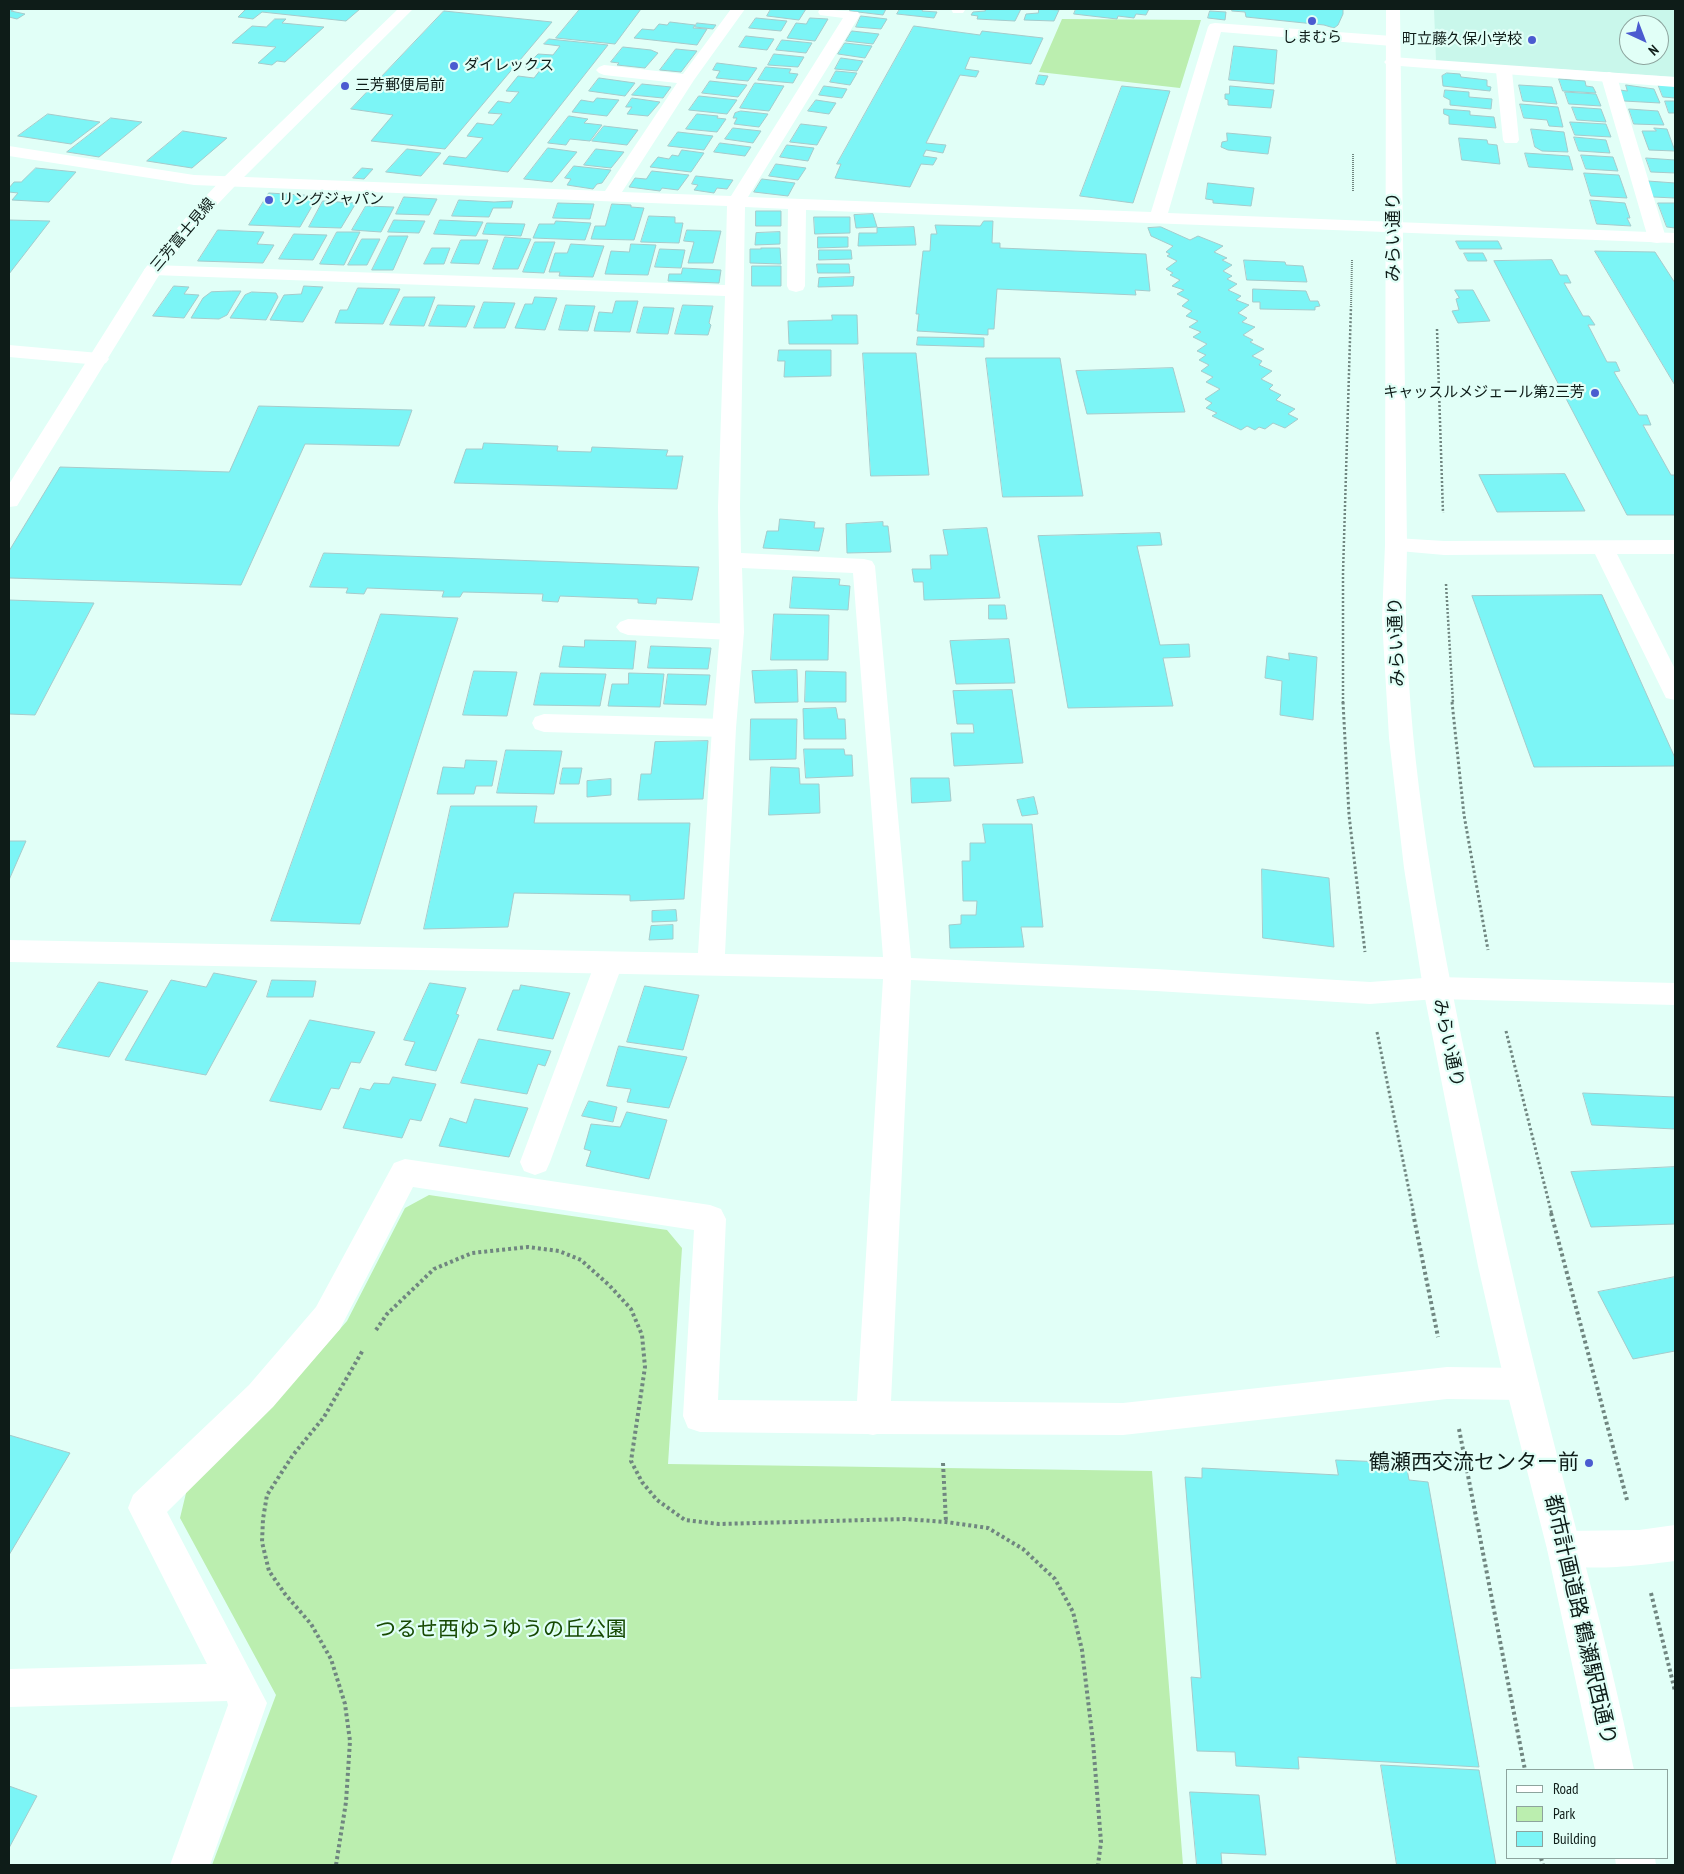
<!DOCTYPE html>
<meta charset="utf-8">
<style>
body{margin:0}
#map{position:relative;width:1684px;height:1874px;overflow:hidden;background:#e1fff7;font-family:"PT Sans Narrow",sans-serif}
canvas{display:block}
.frame{position:absolute;inset:0;border:10px solid #0e1c18;pointer-events:none}
.legend{position:absolute;left:1506px;top:1769px;width:162px;height:90px;box-sizing:border-box;background:#e1fff7;border:1px solid #8da49e;margin:0;padding:6px 9px;list-style:none;font-size:15px;color:#0e1c18}
.legend li{display:flex;align-items:center;gap:10px;height:25px}
.legend b{width:25px;border:1px solid #8da49e}
.north{position:absolute;left:1619px;top:15px;width:50px;height:50px;box-sizing:border-box;background:#e1fff7;border:1px solid #8da49e;border-radius:50%;rotate:137deg;font-size:14px;font-weight:700;line-height:20px;text-align:center;color:#0e1c18}
.north::after{content:'';display:block;margin:auto;width:18px;height:22px;background:#4b5bd0;clip-path:polygon(50% 0,100% 100%,50% 72%,0 100%)}
</style>
<div id="map">
<canvas width="1684" height="1874"></canvas>
<div class="frame"></div>
<ul class="legend">
<li><b style="height:6px;background:#fff"></b>Road</li>
<li><b style="height:14px;background:#bbeeaf"></b>Park</li>
<li><b style="height:14px;background:#7cf5f6"></b>Building</li>
</ul>
<div class="north">N</div>
</div>
<script>
const context = document.querySelector('canvas').getContext('2d');
context.lineJoin = 'round';
function fillPath(path, color) { context.fillStyle = color; context.fill(path, 'evenodd'); }
function trace(path, color, width, dash) { context.strokeStyle = color; context.lineWidth = width; context.lineCap = dash ? 'butt' : 'round'; context.setLineDash(dash || []); context.stroke(path); }
function write(font, color, halo, rows, align = 'center') {
  context.font = font + ' "PT Sans Narrow","Noto Sans JP",sans-serif'; context.lineWidth = 4.5; context.setLineDash([]); context.textBaseline = 'middle'; context.strokeStyle = halo; context.fillStyle = color; for (const [text, x, y, turn = 0] of rows) {
    context.save(); context.translate(x, y); context.rotate((+turn || 0) * Math.PI / 180); context.textAlign = isNaN(turn) ? turn : align; if (halo) context.strokeText(text, 0, 0); context.fillText(text, 0, 0); context.restore();
  }
}
fillPath(new Path2D(`
 M1434,9H1675V77L1436,61ZM1629,25H1659V55H1629Z`), '#c9f7eb');
fillPath(new Path2D(`
 M1062,19L1201,20L1180,88L1039,72Z
 M429,1195L667,1230L682,1248L668,1464L1152,1471L1183,1865H212L276,1695L180,1518L187,1489L269,1410L347,1321L405,1208Z`), '#bbeeaf');
const building = new Path2D(`
 M9,9H15L11,11L25,14L17,19L9,17Z
 M236,9H360L346,21L262,12L253,19L238,17L245,10Z
 M580,9H641L615,44L556,38Z
 M771,9H806L799,20L767,16Z
 M851,9H886L883,15L850,11Z
 M900,9H923L922,11L937,12L934,18L897,14Z
 M985,9H1021L1015,21L977,19L978,16L971,15L973,12L985,11Z
 M1039,9H1043L1059,10L1054,21L1024,20L1026,14L1038,13Z
 M1076,9H1149L1146,15L1136,14L1134,18L1118,16L1117,19L1074,14Z
 M1233,9H1343V14L1338,25L1334,28L1324,25L1246,17L1245,12L1232,11Z
 M444,11L552,22L445,149L371,141L393,115L351,109Z
 M1210,11L1226,12L1225,20L1208,18Z
 M861,16L887,19L881,29L856,27Z
 M756,18L787,21L781,31L749,28Z
 M810,18L828,19L815,41L787,38L796,23L806,24Z
 M275,19H286L282,23L324,27L285,62L277,61L272,65L258,63L276,47L232,43L252,26L266,27Z
 M670,22L695,25L693,28L707,29L697,45L634,38L642,29L654,30L659,24L667,25Z
 M697,23L716,25L713,29L695,27Z
 M914,26L980,35L982,31L1043,38L1031,64L970,57L965,69L979,71L976,77L960,75L926,143L946,145L943,153L926,150L923,156L937,158L933,165L921,164L910,187L835,178L841,164H837Z
 M852,31L879,34L873,44L846,41Z
 M746,36L774,39L767,50L739,47Z
 M549,39L608,45L508,172L443,164L449,156L466,158L483,138L467,136L477,123L493,125L502,114L488,113L498,101L510,103L519,92L506,91L518,76L534,78L541,69L525,67L538,54L553,55L560,46L544,44Z
 M782,40L812,43L806,53L776,50Z
 M845,43L872,46L865,58L838,54Z
 M1234,46L1277,50L1274,84L1229,80Z
 M623,47L651,50L658,53L645,68L617,65L619,63L611,62Z
 M676,49L697,51L681,72L660,70Z
 M774,54L804,57L798,67L768,65Z
 M841,58L863,61L857,71L835,69Z
 M717,63L757,68L748,81L716,78L720,71L713,70Z
 M766,67L791,69L789,73L798,74L793,83L758,80Z
 M836,71L857,73L850,85L830,82Z
 M1447,73L1460,74L1461,77L1487,80V86L1491,87L1490,91L1443,86L1442,76Z
 M1039,75L1048,76L1044,85L1036,84Z
 M599,78L635,83L625,96L589,91Z
 M1559,79L1585,81L1586,86L1593,87L1596,93L1563,91Z
 M710,81L747,85L738,97L702,93Z
 M755,83L784,86L769,111L740,108Z
 M642,84L671,87L663,98L632,95Z
 M1658,84L1675,86V98L1663,97Z
 M1519,85L1552,87L1557,104L1523,101Z
 M1626,85L1654,89L1660,103L1624,101L1620,90L1627,91Z
 M824,86L847,89L842,98L819,95Z
 M1122,86L1170,91L1133,203L1080,196Z
 M1230,86L1274,90L1271,108L1228,105V100L1225,99V94H1229Z
 M1445,90L1469,92V97L1492,99L1491,109L1450,105V100L1444,97Z
 M1565,92L1596,94L1601,106L1569,104Z
 M699,96L737,100L727,114L689,110Z
 M597,98L619,100L607,116L572,112L581,100L593,102Z
 M632,98L660,102L648,116L627,114L632,107H626Z
 M816,100L836,103L829,114L808,111Z
 M1665,101H1675V113H1669Z
 M1520,104L1558,107L1563,127L1549,126L1547,120L1524,118Z
 M1572,107L1601,109L1606,122L1577,120Z
 M1444,109L1470,111V115L1494,117L1496,128L1449,124V116L1444,114Z
 M1629,109L1658,111L1664,125L1634,124Z
 M741,111L768,114L759,127L734,124L737,118H733L735,113Z
 M48,114L100,122L71,144L18,136Z
 M697,114L718,116L717,118L726,119L717,132L686,129Z
 M569,116L588,119L584,123L602,125L590,141L570,139L566,145L548,143Z
 M111,118L142,122L99,157L67,152Z
 M1570,122L1606,124L1611,137L1575,135Z
 M801,124L827,127L817,145L790,142Z
 M604,126L638,130L627,145L592,141Z
 M733,128L761,131L753,143L725,139Z
 M1654,128L1667,129L1675,151L1649,150L1642,131H1656Z
 M1531,129L1564,132L1568,152L1542,151L1535,147Z
 M183,131L227,138L192,168L147,161Z
 M678,132L713,136L704,150L668,146Z
 M1227,133L1271,137L1268,154L1228,150L1221,147L1222,142L1227,141Z
 M1574,137L1606,140L1610,153L1579,151Z
 M1459,138L1487,140L1488,144L1497,145L1500,164L1462,160Z
 M720,143L751,147L745,156L714,152Z
 M787,145L814,148L808,161L780,157Z
 M548,148L577,152L552,182L524,179Z
 M407,149L441,153L421,176L386,172Z
 M596,149L624,152L611,168L584,165Z
 M682,150L704,153L691,172L650,167L658,157L669,159L672,155L678,156Z
 M1525,153L1569,156L1573,170L1529,167Z
 M1581,155L1613,157L1618,171L1586,169Z
 M1646,158L1675,160V173L1651,172Z
 M776,164L806,168L798,180L769,176Z
 M574,166L611,170L602,183L597,184L593,189L567,185L571,179L565,178Z
 M36,168L76,172L49,202L12,200L18,193L9,192V188L14,182H21Z
 M362,168L373,169L364,179L353,178Z
 M652,171L689,175L678,190L662,188L660,191L629,187L635,178L646,179Z
 M1584,173L1619,175L1627,198L1591,196Z
 M696,176L733,180L727,189L717,188L714,193L694,190L698,185L692,184Z
 M762,179L795,183L788,196L754,192Z
 M1648,181L1675,183V198L1653,197Z
 M1208,183L1254,188L1251,206L1213,203V200L1206,199Z
 M269,193L318,196L300,227L249,225Z
 M404,197L437,199L429,215L396,214Z
 M459,200L494,202L513,201L511,208H493L489,217L452,216Z
 M1590,200L1625,203L1630,218H1627L1631,226L1597,224Z
 M323,201L356,203L341,228L309,227Z
 M558,203L594,204L590,219L553,218Z
 M1658,203H1675V228L1667,227Z
 M612,204L631,205V207L644,208L634,240L591,239L595,226H605Z
 M366,206L394,207L381,232L352,230Z
 M756,211H781V226H756Z
 M873,214L877,227L856,228L854,215Z
 M649,216L675,217V223H683L679,243L641,242Z
 M814,217H850V233L815,234Z
 M9,220L50,221L9,274Z
 M394,220L425,221L419,233L388,232Z
 M440,220L483,222L476,236L434,234Z
 M556,221L591,223L585,240L533,238L539,224H554Z
 M984,221H993L992,243H1000V248L1146,254L1150,291L1135,290L1136,295L997,289L994,329H988V335L917,331L919,314H916L923,251H930L931,234H937L935,225L980,226Z
 M487,223L525,224L521,236L483,234Z
 M914,227L916,245L858,246L859,233H877V228Z
 M1161,227L1190,240L1198,236L1223,246L1214,252L1227,258L1222,260L1232,265L1223,271L1232,276L1227,279L1237,284L1228,290L1241,296L1236,300L1249,305L1238,313L1247,318L1242,322L1255,327L1243,335L1253,340L1250,342L1264,349L1252,356L1262,361L1259,365L1272,371L1261,379L1273,385L1269,389L1281,395L1276,400L1295,409L1288,414L1298,419L1285,428L1273,423L1265,429L1259,427L1255,430L1247,426L1241,430L1212,416L1217,413L1206,408L1212,403L1205,399L1220,389L1206,382L1213,377L1201,371L1209,365L1199,360L1206,355L1197,351L1207,344L1193,337L1201,332L1189,327L1198,321L1186,316L1192,311L1182,306L1189,300L1177,294L1184,290L1172,286L1180,280L1170,275L1173,273L1166,269L1177,261L1167,256L1170,254L1166,252L1173,246L1151,236L1148,228Z
 M218,230L264,232L257,244L274,245L263,263L198,261Z
 M687,230L721,231L713,263H688L694,242L684,241Z
 M337,232H360L344,265L320,264Z
 M780,232V244L755,245L756,233Z
 M294,234L327,235L313,260L279,259Z
 M389,236H408L393,270H372Z
 M505,237L531,239L518,269H493Z
 M818,237H848V247L818,248Z
 M362,239H380L367,265H348Z
 M461,240H488L479,264L451,263Z
 M1456,241H1498L1502,249H1460Z
 M535,242H555L544,273L523,272Z
 M571,244L604,246L593,277L559,276L560,272H549L555,253H567Z
 M631,244L656,245L648,275L605,274L611,251L629,252Z
 M432,248H450L444,264H424Z
 M761,248H780L781,264L750,263V249H761Z
 M660,249L685,250L681,268L655,267Z
 M819,250H851L852,259L819,260Z
 M1595,251L1655,252L1675,283V385Z
 M1464,253H1483L1487,261H1468Z
 M1244,260L1285,262L1286,265L1303,266L1307,282L1247,280Z
 M1552,260L1560,275H1567L1571,283H1564L1583,316H1589L1595,325H1588L1607,362H1616L1620,371L1614,372L1639,415H1647L1651,425H1643L1671,475H1675V515H1627L1494,261Z
 M817,264H849L850,273H818Z
 M752,266H781V286H752Z
 M683,268L721,270L719,283L668,281L669,274H681Z
 M854,277L853,286L818,287L819,278Z
 M174,286L189,287L184,294L199,295L184,318L153,316Z
 M304,286L323,287L303,322L270,320L284,295L301,294Z
 M358,288L400,289L383,324L335,323L340,310H347Z
 M1253,289L1306,291L1310,301H1318L1320,306L1315,307V310L1260,309V302H1253Z
 M1455,290H1473L1490,321L1458,323L1452,311L1459,310L1456,299L1459,298Z
 M232,291H241L227,315L219,319L191,318L203,298L211,292Z
 M252,292L276,293L278,297L266,320L230,318L245,295Z
 M404,297H435L424,326L390,325Z
 M535,297L557,298L545,330L515,328L525,304H532Z
 M616,301H638L630,332L594,331L599,312L612,313Z
 M484,302L515,303L505,328H474Z
 M438,305L475,306L466,327L429,326Z
 M566,305L595,306L588,331L559,330Z
 M683,305L713,306L709,323L711,325L708,335L675,334Z
 M644,307L674,308L668,334L637,333Z
 M832,315H857L858,344H789L788,321L832,320Z
 M918,337L984,338V347L917,345Z
 M779,350H831V376L784,377L785,361H778Z
 M863,353H916L929,475L871,476Z
 M986,358H1060L1083,496L1003,497Z
 M1173,368L1185,412L1087,414L1076,371Z
 M259,406L412,410L399,446L305,444L241,585L9,578V551L60,467L229,472Z
 M484,443L558,446L557,451L591,452L592,447L668,450L666,456H683L677,489L454,483L466,449H482Z
 M1565,474L1585,511L1497,512L1479,475Z
 M780,519L815,522L814,528H824L819,551L763,548L767,531H778Z
 M883,522V526H888L891,552L847,553L846,524Z
 M987,528L1000,598L924,600L923,582H914L912,569H931L930,555H948L943,530Z
 M1160,533L1162,545L1137,546L1160,645L1189,644L1190,657L1163,658L1173,706L1068,708L1038,536Z
 M324,553L699,567L692,600L657,598L656,604L638,603V599L560,596L558,602L542,601L543,594L463,592L460,597H442L444,591L367,588L364,594L346,593L348,588L310,587Z
 M793,577L840,579L839,585L850,586L848,610L790,608Z
 M1602,595L1675,758V766L1534,767L1472,596Z
 M9,600L94,603L35,715L9,714Z
 M989,605H1005L1007,619H989Z
 M381,614L458,618L360,924L271,921Z
 M774,614L829,615L828,660H771Z
 M1009,639L1015,683L956,684L950,641Z
 M585,640L636,641L633,669L559,667L563,646L584,647Z
 M651,646L711,648L708,669L648,668Z
 M1289,653L1317,657L1313,720L1280,715L1282,681L1265,678L1267,656L1289,660Z
 M797,670L798,702L755,703L752,671Z
 M474,671L517,672L507,716L463,715Z
 M806,671L846,672V702H805Z
 M541,673L606,674L600,706L534,705Z
 M629,673L664,674L660,707L608,706L612,684H628Z
 M668,674L710,675L706,705L664,704Z
 M1012,690L1023,763L954,766L951,733H974L973,724H957L953,691Z
 M836,708L838,719H845L846,739H804L803,709Z
 M751,719H797L796,759L750,760Z
 M708,741L703,799L638,800L641,774H651L655,742Z
 M804,749H844L845,755H852L853,776L806,778Z
 M506,750L562,751L554,794L497,793Z
 M466,760L497,761L492,786H476L474,794H437L443,767L464,768Z
 M771,767L799,768L800,784H819L820,813L769,815Z
 M563,768H582L579,784H560Z
 M911,778H949L951,801L912,803Z
 M611,779V795L587,797V781Z
 M1034,797L1038,814L1022,816L1017,800Z
 M451,806H537L534,823H690L684,899L630,901V895L514,893L508,927L424,929Z
 M983,824H1032L1043,927H1021L1024,947L950,948L949,925L961,924V915H976L977,901H963L962,861H970V843H985Z
 M9,841H26L9,880Z
 M1262,869L1329,878L1334,947L1263,938Z
 M676,910L677,921L652,922V911Z
 M673,925V939L649,940L651,926Z
 M214,973L257,981L206,1075L125,1060L171,980L206,987Z
 M272,980L316,981L313,997H267Z
 M99,982L148,991L109,1057L57,1047Z
 M430,983L466,988L456,1014L459,1015L436,1071L405,1065L415,1042L404,1040Z
 M521,985L570,993L553,1039L497,1030L513,990H519Z
 M645,986L699,995L683,1050L627,1042Z
 M310,1020L375,1032L360,1063L351,1062L339,1089L331,1088L321,1110L270,1101Z
 M479,1039L551,1051L545,1066L538,1064L527,1094L461,1083Z
 M619,1046L687,1057L669,1108L627,1102L631,1089L607,1086Z
 M393,1077L436,1084L421,1121L410,1119L402,1138L343,1128L360,1088L370,1090L374,1083L389,1084Z
 M1583,1093L1675,1097V1129L1592,1125Z
 M475,1099L528,1108L509,1157L439,1146L450,1118L466,1123Z
 M589,1101L617,1107L613,1122L582,1116Z
 M627,1112L667,1120L649,1179L586,1166L591,1151L584,1149L591,1124L620,1127Z
 M1675,1167V1224L1591,1227L1571,1172Z
 M1675,1277V1351L1633,1359L1598,1292Z
 M9,1435L70,1453L9,1555Z
 M1336,1460L1406,1463L1409,1480L1428,1482L1479,1767L1298,1757L1299,1769L1236,1766L1235,1752L1197,1751L1191,1677L1201,1678L1185,1477L1202,1478V1468L1338,1475Z
 M1381,1765L1479,1770L1496,1865H1397Z
 M9,1786L37,1796L9,1848Z
 M1190,1792L1259,1795L1266,1855L1221,1853L1222,1865H1197Z`);
fillPath(building, '#7cf5f6');
trace(building, '#a5cbcb', 1);
trace(new Path2D(`
 M1353,154V191
 M1351,307L1352,259`), '#708680', 2, [1, 1]);
trace(new Path2D(`
 M1437,329L1443,513
 M1446,584L1453,703
 M1343,703V573L1351,306`), '#708680', 2.5, [2, 2]);
trace(new Path2D(`
 M1343,702L1349,815L1365,952
 M1452,702L1464,815L1488,950
 M1506,1031L1552,1215
 M1377,1032L1414,1215`), '#708680', 3, [2.5, 2.5]);
trace(new Path2D(`
 M1413,1213L1438,1337
 M1551,1213L1627,1500
 M376,1330L387,1314L434,1269L472,1253L528,1247L559,1251L581,1260L609,1285L631,1309L642,1335L645,1367L631,1461L642,1482L657,1500L685,1520L719,1524L905,1519L946,1522L988,1528L1023,1549L1055,1579L1073,1612L1082,1650L1093,1742L1101,1842L1098,1865
 M1459,1429L1525,1770
 M943,1463L946,1522
 M1651,1593L1675,1691
 M1541,1858L1543,1865
 M336,1865L346,1802L350,1741L345,1704L331,1659L311,1624L285,1594L269,1571L262,1542L263,1519L267,1495L293,1455L324,1417L363,1350`), '#708680', 4, [3, 3]);
fillPath(new Path2D(`
 M1504,66L1509,68L1512,71L1519,140L1517,143H1505L1503,140L1496,71L1499,68Z
 M1609,72L1615,74L1617,77L1666,238L1663,242L1657,243L1651,242L1648,238L1601,77L1603,74Z
 M628,619L732,624L740,627L744,632L740,637L732,640L628,635L620,632L616,627L620,622Z
 M544,714L724,719L733,722L736,728L733,734L724,737L544,732L535,729L532,723L535,717Z
 M609,952L619,955L623,963L550,1162L546,1171L535,1175L524,1171L520,1162L595,963L599,955Z`), '#fff');
fillPath(new Path2D(`
 M731,9H745L694,80L622,192L731,196L843,18L820,15L818,12L820,9L858,12L860,15L748,197L1151,212L1208,27L1210,24L1215,23L1392,36L1397,38L1400,41L1397,44L1392,46L1221,32L1168,213L1675,233V243L806,210L805,286L803,290L796,292L789,290L787,286L788,209L745,207L740,507L741,553L864,559L872,561L875,566L911,958L1156,969L1370,982L1437,977L1675,983V1005L1437,999L1370,1004L1156,991L911,980L891,1401L1123,1403L1447,1367L1522,1368L1534,1373L1539,1384L1534,1395L1522,1400L1447,1399L1123,1435L877,1434L873,1435L868,1434L700,1432L688,1428L683,1416L694,1230L413,1187L340,1329L273,1407L167,1512L267,1703L210,1865H170L228,1705L227,1701L9,1707V1669L207,1664L128,1508L133,1495L249,1385L316,1307L394,1163L405,1159L710,1205L721,1209L726,1219L718,1400L857,1401L883,979L9,962V940L698,953L712,728L720,632L718,507L725,296L153,275L147,274L144,270L147,266L153,265L725,285L727,206L194,185L9,156V146L194,175L605,191L677,83L604,75L599,73L596,70L599,67L604,65L683,74ZM742,568L853,573L883,957L725,954L736,728L744,632Z
 M951,9H965V10L963,13H953Z
 M1392,57L1675,77V87L1387,65L1384,62L1387,59Z
 M9,345L99,353L106,355L109,359L106,363L99,365L9,357Z
 M1396,538L1444,541L1675,540V554H1617L1675,669V700L1666,698L1663,692L1595,554L1444,555L1388,550L1385,545L1388,540Z
 M1675,1525V1561C1644,1565 1580,1573 1552,1562L1547,1549L1552,1536L1565,1531L1639,1530Z`), '#fff');
fillPath(new Path2D(`
 M398,9H413L235,186L199,224L161,272L20,501L17,506L9,507V484L144,270L187,216L223,178Z
 M1386,9H1400L1407,545C1407,570 1405,595 1406,620C1410,771 1437,921 1468,1068C1490,1172 1512,1276 1538,1380C1570,1510 1607,1639 1634,1770H1595L1547,1549L1505,1384L1478,1266L1423,988L1404,868L1389,738L1382,619L1385,545Z
 M1615,1858H1655L1656,1865H1616Z`), '#fff');
for (const [x, y, r, color] of [
 [1312,21,5,"#4b5bd0"],
 [1532,40,5,"#4b5bd0"],
 [454,66,5,"#4b5bd0"],
 [345,86,5,"#4b5bd0"],
 [269,200,5,"#4b5bd0"],
 [1595,393,5,"#4b5bd0"],
 [1589,1463,5,"#4b5bd0"]
]) { const dot = new Path2D(); dot.arc(x, y, r, 0, 2 * Math.PI); context.fillStyle = color; context.fill(dot); trace(dot, '#e1fff7', 2); }
write('15px', '#0e1c18', '#e1fff7', [
 ["しまむら",1312,38,"center"],
 ["町立藤久保小学校",1522,40,"right"],
 ["ダイレックス",464,66],
 ["三芳郵便局前",355,86],
 ["リングジャパン",279,200],
 ["キャッスルメジェール第2三芳",1585,393,"right"]
], 'left');
write('15px', '#0e1c18', '#e1fff7', [
 ["三芳富士見線",183,235,-50]
]);
write('18px', '#0e1c18', '#e1fff7', [
 ["みらい通り",1394,237,-90],
 ["みらい通り",1397,642,-92],
 ["みらい通り",1448,1043,78]
]);
write('21px', '#0e1c18', '#e1fff7', [
 ["鶴瀬西交流センター前",1579,1463]
], 'right');
write('21px', '#0e1c18', '#e1fff7', [
 ["都市計画道路 鶴瀬駅西通り",1580,1620,77]
]);
write('21px', '#164902', '#e1fff7', [
 ["つるせ西ゆうゆうの丘公園",501,1630]
]);
</script>
